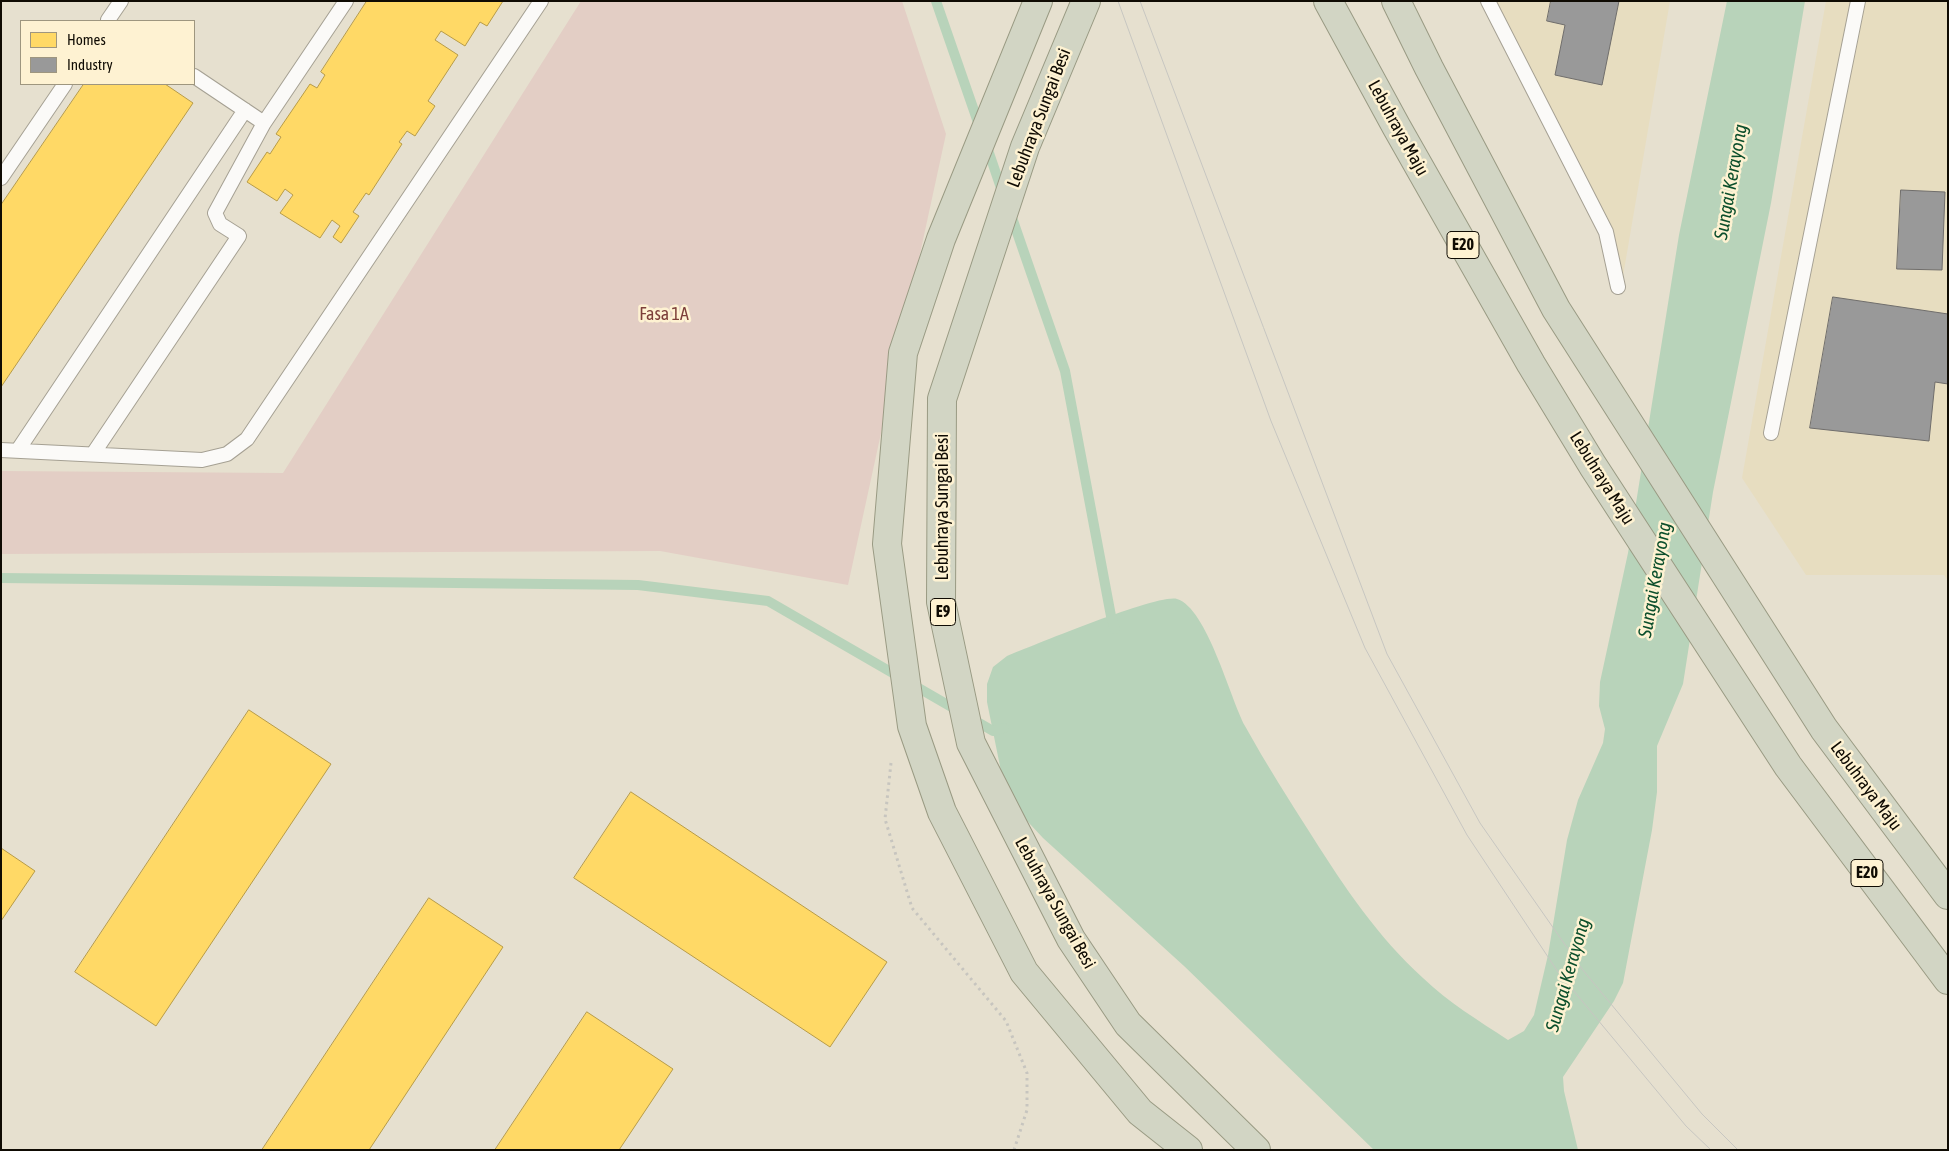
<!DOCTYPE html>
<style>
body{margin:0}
#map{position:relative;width:1949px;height:1151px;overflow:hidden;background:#e6e0cf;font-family:"Asap Condensed",sans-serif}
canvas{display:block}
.frame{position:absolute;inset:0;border:2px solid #0f0b03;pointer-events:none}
.legend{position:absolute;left:20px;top:20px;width:175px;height:65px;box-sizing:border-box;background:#fef2d2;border:1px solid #9e967f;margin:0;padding:6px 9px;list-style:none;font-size:15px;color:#0f0b03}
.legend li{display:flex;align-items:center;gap:10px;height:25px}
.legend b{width:25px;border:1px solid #9e967f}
</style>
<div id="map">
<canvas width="1949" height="1151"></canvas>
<div class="frame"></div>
<ul class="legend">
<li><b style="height:14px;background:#ffd966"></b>Homes</li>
<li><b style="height:14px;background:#999"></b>Industry</li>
</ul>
</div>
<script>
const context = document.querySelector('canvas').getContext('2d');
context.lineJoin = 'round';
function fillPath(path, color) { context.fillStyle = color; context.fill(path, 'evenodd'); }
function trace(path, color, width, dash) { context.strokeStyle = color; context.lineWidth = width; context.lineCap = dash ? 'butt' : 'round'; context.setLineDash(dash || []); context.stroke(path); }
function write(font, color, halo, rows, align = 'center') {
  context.font = font + ' "Asap Condensed",sans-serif'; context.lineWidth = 5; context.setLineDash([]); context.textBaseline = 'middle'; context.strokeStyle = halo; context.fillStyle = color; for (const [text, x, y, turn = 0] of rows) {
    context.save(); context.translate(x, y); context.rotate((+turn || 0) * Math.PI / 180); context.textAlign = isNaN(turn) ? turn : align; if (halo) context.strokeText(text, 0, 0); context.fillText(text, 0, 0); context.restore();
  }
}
fillPath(new Path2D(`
 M1488,1H1670L1622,282Z
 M1826,1H1948V581L1944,575H1806L1742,478Z`), '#e7ddc0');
fillPath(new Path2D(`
 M581,1H902L946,134L848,585L660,551L1,554V471L283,473Z`), '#e3cec5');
fillPath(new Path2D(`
 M1727,1H1805L1771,203L1713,492L1683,684L1657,746V792L1652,830L1623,983L1614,1001L1563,1077L1564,1091L1578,1150H1374L1184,966L1043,838L1015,808L1002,776L987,702V684L993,667L1007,656C1032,646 1159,593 1177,599C1207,608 1230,698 1245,726C1266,764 1289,800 1312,836C1345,888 1377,936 1423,978C1448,1002 1479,1021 1508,1040L1524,1031L1534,1015L1548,955L1567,840L1578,800L1603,743L1605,729L1599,706L1600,682L1628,553L1679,235Z`), '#b8d3ba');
const homes = new Path2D(`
 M367,1H503L487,26L480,22L465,46L441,31L435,40L458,55L428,101L435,106L415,136L407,131L399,142L402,144L369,195L366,193L353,212L359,216L341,243L333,237L340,226L332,220L320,238L280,213L293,195L285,189L277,201L247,182L267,152L270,154L281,137L276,134L310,84L317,88L325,75L321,72Z
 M84,84H165L193,103L1,387V205Z
 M249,710L331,764L156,1026L75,972Z
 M631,792L887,962L830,1047L574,878Z
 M1,848L35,871L1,921Z
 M429,898L503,947L369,1150H262Z
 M587,1012L673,1069L619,1150H495Z`);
fillPath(homes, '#ffd966');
trace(homes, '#b79b48', 1);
const industry = new Path2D(`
 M1551,1H1619L1602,85L1555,75L1565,25L1547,21Z
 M1901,190L1945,192L1942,270L1897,269Z
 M1833,297L1948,314V384L1935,382L1929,441L1810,428Z`);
fillPath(industry, '#999');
trace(industry, '#706e6c', 1);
trace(new Path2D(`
 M936,1L980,128
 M986,144L1003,194
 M1010,212L1065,371L1111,616L1115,629
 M1,578L638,585L768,601L993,731L1004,728`), '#b8d3ba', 10);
const service = new Path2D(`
 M1488,1L1606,232L1618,287
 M108,20L121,1
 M194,76L264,123
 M1,178L65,84
 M1771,433L1858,1
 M1,450L202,460L227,454L247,439L541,1
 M18,450L245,110
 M93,454L239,236L220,224L215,213L264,123L346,1`);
const motorway = new Path2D(`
 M1038,1L941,239L903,353L887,544L912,726L942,812L1024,972L1140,1112L1188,1150
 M1086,1L1025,147L942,399L941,602L971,743L1071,939L1128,1024L1256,1150
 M1328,1L1396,126L1531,364L1593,466L1788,766L1948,980
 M1396,1L1429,68L1556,309L1824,729L1948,895`);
trace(service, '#a5a093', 16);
trace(motorway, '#999a83', 30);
trace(new Path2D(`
 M891,763L885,819L912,908L1006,1021L1027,1073V1110L1014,1150`), '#c7c5bf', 3, [2.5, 4]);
trace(service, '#fbfaf8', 14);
trace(motorway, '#d2d5c4', 28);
trace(new Path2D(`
 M1118,1L1271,421L1365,648L1467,835L1558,972L1686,1126L1711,1150
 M1140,1L1387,654L1480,823L1582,969L1702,1114L1738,1150`), '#c7c6c1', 1);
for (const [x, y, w] of [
 [1463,245,32],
 [943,612,25],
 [1867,873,32]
]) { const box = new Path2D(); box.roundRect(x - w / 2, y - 13.5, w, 27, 4); context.fillStyle = '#fef2d2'; context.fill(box); trace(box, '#0f0b03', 1); }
write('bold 16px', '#0f0b03', null, [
 ["E20",1463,245],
 ["E9",943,612],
 ["E20",1867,873]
]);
write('18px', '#0f0b03', '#fef2d2', [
 ["Lebuhraya Sungai Besi",1039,118,-69],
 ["Lebuhraya Maju",1398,128,61],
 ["Lebuhraya Maju",1602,478,58],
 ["Lebuhraya Sungai Besi",942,507,-90],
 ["Lebuhraya Maju",1866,786,53],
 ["Lebuhraya Sungai Besi",1055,903,61]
]);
write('18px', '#7d3f3a', '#fef2d2', [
 ["Fasa 1A",664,314]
]);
write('italic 19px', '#0c4f2c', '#fef2d2', [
 ["Sungai Kerayong",1731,182,-80],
 ["Sungai Kerayong",1655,580,-80],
 ["Sungai Kerayong",1568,975,-74]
]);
</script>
